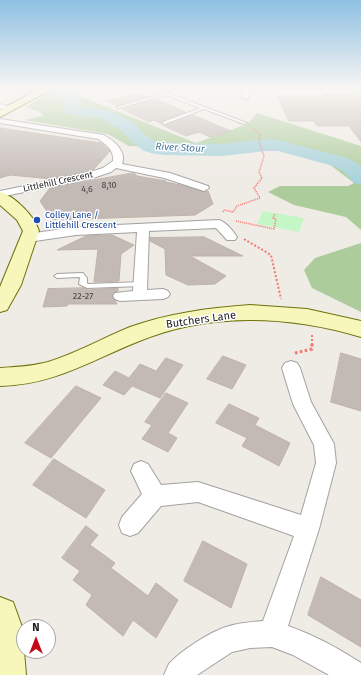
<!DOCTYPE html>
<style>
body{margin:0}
#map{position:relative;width:361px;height:675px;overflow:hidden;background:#efebe5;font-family:"Fira Sans",sans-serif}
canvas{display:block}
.north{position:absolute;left:16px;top:619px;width:40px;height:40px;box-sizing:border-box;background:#fff;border:1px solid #a5a5a5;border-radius:50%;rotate:0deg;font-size:11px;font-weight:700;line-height:16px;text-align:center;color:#1e1e1e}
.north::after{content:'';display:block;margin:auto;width:14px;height:18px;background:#c40916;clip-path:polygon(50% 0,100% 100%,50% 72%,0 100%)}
</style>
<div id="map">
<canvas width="361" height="675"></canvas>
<div class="north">N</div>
</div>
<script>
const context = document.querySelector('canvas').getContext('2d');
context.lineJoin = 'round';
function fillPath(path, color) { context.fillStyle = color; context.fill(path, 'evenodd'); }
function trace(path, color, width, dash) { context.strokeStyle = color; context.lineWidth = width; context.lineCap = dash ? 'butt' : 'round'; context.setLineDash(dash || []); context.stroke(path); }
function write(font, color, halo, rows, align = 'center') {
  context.font = font + ' "Fira Sans",sans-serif'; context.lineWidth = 3; context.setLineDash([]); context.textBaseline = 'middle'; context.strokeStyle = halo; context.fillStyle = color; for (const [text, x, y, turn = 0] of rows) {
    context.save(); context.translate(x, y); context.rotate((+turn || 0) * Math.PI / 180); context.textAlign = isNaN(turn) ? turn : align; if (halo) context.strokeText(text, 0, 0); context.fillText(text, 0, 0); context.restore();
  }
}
fillPath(new Path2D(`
 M56,89L70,92L196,143L247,124L257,113L361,146V230L346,217L294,205L268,192L280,186H348L354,183L329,164L279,146L267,145L222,150L129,146L108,134L24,120L43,116L40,112L25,107Z
 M361,243V312L312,288L304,270L315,258Z`), '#adcc9c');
fillPath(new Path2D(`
 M263,211L304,218L299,232L257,224Z`), '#c4f7c5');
fillPath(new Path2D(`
 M12,89H67L79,92L81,95L80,107L110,111L134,123L144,134L156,142L222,144L267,139L279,140L347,158L357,163L361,167V185L354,183L343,171L333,166L278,151H267L222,156L164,155L151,153L144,151L132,142L122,131L100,118L66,114L64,111L66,98C53,96 19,100 12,89Z`), '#a7d2da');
const building = new Path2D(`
 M140,93L149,97L116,106L108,101Z
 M361,93V142L349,126H317L314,121H289L277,96H326L324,94Z
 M156,99L186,112L162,121V124L154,120L149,122L122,109Z
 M193,115L231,131L210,137L199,132L186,136L164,126Z
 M0,128L101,143L110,151L94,169L87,172L52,179L10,175L0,178Z
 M134,173L137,176L166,181L165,182L180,185L204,192L208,191L213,204L195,215L53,220L40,201L50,188Z
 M112,235L134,245L121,254L119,281L94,282L98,249L57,250L86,236Z
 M204,237L243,256H190L226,276L215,284L188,285L166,275L165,249L150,241V238Z
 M84,288L87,290L118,288V291L114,292L112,295L117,304H68L67,306L43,307L48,289Z
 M341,353L361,359V411L331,402Z
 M223,356L246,365L232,389L207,379Z
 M166,358L183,365L160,398L132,386L124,395L103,385L115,371L129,378L140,364L156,371Z
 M76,386L101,398L51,458L25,443Z
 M166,393L188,403L168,433L177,438L168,452L142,439L152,425L145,422Z
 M229,404L259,418L255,425L290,443L279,466L242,446L247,438L216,423Z
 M54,459L105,490L86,518L33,485Z
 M86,526L98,535L90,545L115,563L111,568L148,596L156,583L178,600L156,638L133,620L123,636L86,605L92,595L73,580L80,571L62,558Z
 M203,541L247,564L231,608L184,581Z
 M321,577L361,600V647L308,615Z`);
fillPath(building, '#c3bab5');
trace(building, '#c0b1a8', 1);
const lane = new Path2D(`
 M151,89H157L247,123L244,124L204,109L165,124H163V122L200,108L166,95L119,108L117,107L163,94Z
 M81,273H83L87,278V283L88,284L141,282L145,284L141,286L87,288L79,284L80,278L79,277L57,278L54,276L57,274Z`);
const street = new Path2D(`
 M242,89H250L248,99H245L241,97Z
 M0,104L12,107L13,109L9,111L0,109Z
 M0,119L104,135C114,141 127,151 122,164L170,173L208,186L209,188L204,191L164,178L116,168L111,172L93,178L0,197V191L87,173L103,168L113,161C114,150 107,145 98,139L0,123Z
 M219,220C226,222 233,231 237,237L235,240H227L216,228L149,231L147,290L163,289L168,291L170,294L168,297L163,299L120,301L115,299L113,296L115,293L133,291L137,232L76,235L28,242L24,241L22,238L24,235L28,234L76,227Z
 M291,361L297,363L300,368L311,402L334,444L336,463L319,529L288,626C314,635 338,648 361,663V675H329L293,655L272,647L250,648L232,652L197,675H164C166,671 167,667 169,664C180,651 210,632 226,627C238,623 251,622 263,621L294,536L198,502L161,506L138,533L130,536L122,533L119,525L122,517L142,494L131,471L134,464L141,461L148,464L161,485L198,482L301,515L316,463L314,445L293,404L282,368L285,363Z`);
const secondary = new Path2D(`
 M39,89H52L0,117V110Z
 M0,192C15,196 35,217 39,231L21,285L7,310L0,312V287L23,231L17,220L0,205Z
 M250,305L307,309L361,321V337C288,315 209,312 137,342C90,361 53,385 0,386V368C16,367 33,366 48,362C77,353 103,338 130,327C169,313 209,308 250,305Z
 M0,597L13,602L22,627L26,675H0Z`);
trace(lane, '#a2a2a2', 2);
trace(street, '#a2a2a2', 2);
trace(secondary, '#6d710a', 2);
trace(new Path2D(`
 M223,212L224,210L233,212L237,206L260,198L254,188L262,178L259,172L264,156L259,142L260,134L252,128
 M236,221L274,229L276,219L273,218L275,214`), '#f37671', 1.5, [1, 1]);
trace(new Path2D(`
 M244,239L271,255L281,299
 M312,335V345`), '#f37671', 2, [2, 2]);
trace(new Path2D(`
 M295,353L312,349V344`), '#f37671', 3, [2.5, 2.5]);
fillPath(lane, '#fff');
fillPath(street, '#fff');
fillPath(secondary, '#f7f6bb');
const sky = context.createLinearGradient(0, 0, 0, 184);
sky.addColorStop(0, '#8ec0e2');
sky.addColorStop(0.48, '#f8f6f3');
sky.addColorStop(1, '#f8f6f300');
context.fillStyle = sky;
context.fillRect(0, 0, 361, 184);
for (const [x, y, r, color] of [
 [37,220,4,"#1a4fb4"]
]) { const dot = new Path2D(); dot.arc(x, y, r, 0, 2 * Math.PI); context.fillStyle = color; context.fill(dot); trace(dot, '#fff', 1.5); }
write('9px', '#1e1e1e', '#fff', [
 ["Littlehill Crescent",58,182,-12]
]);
write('9px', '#474544', null, [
 ["8,10",109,185],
 ["4,6",87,189],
 ["22-27",83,296]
]);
write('9px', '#164399', '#fff', [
 ["Colley Lane /",45,215],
 ["Littlehill Crescent",45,225]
], 'left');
write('italic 10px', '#49789b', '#fff', [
 ["River Stour",180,148,3]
]);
write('11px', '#1e1e1e', '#fff', [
 ["Butchers Lane",201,320,-8]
]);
</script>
